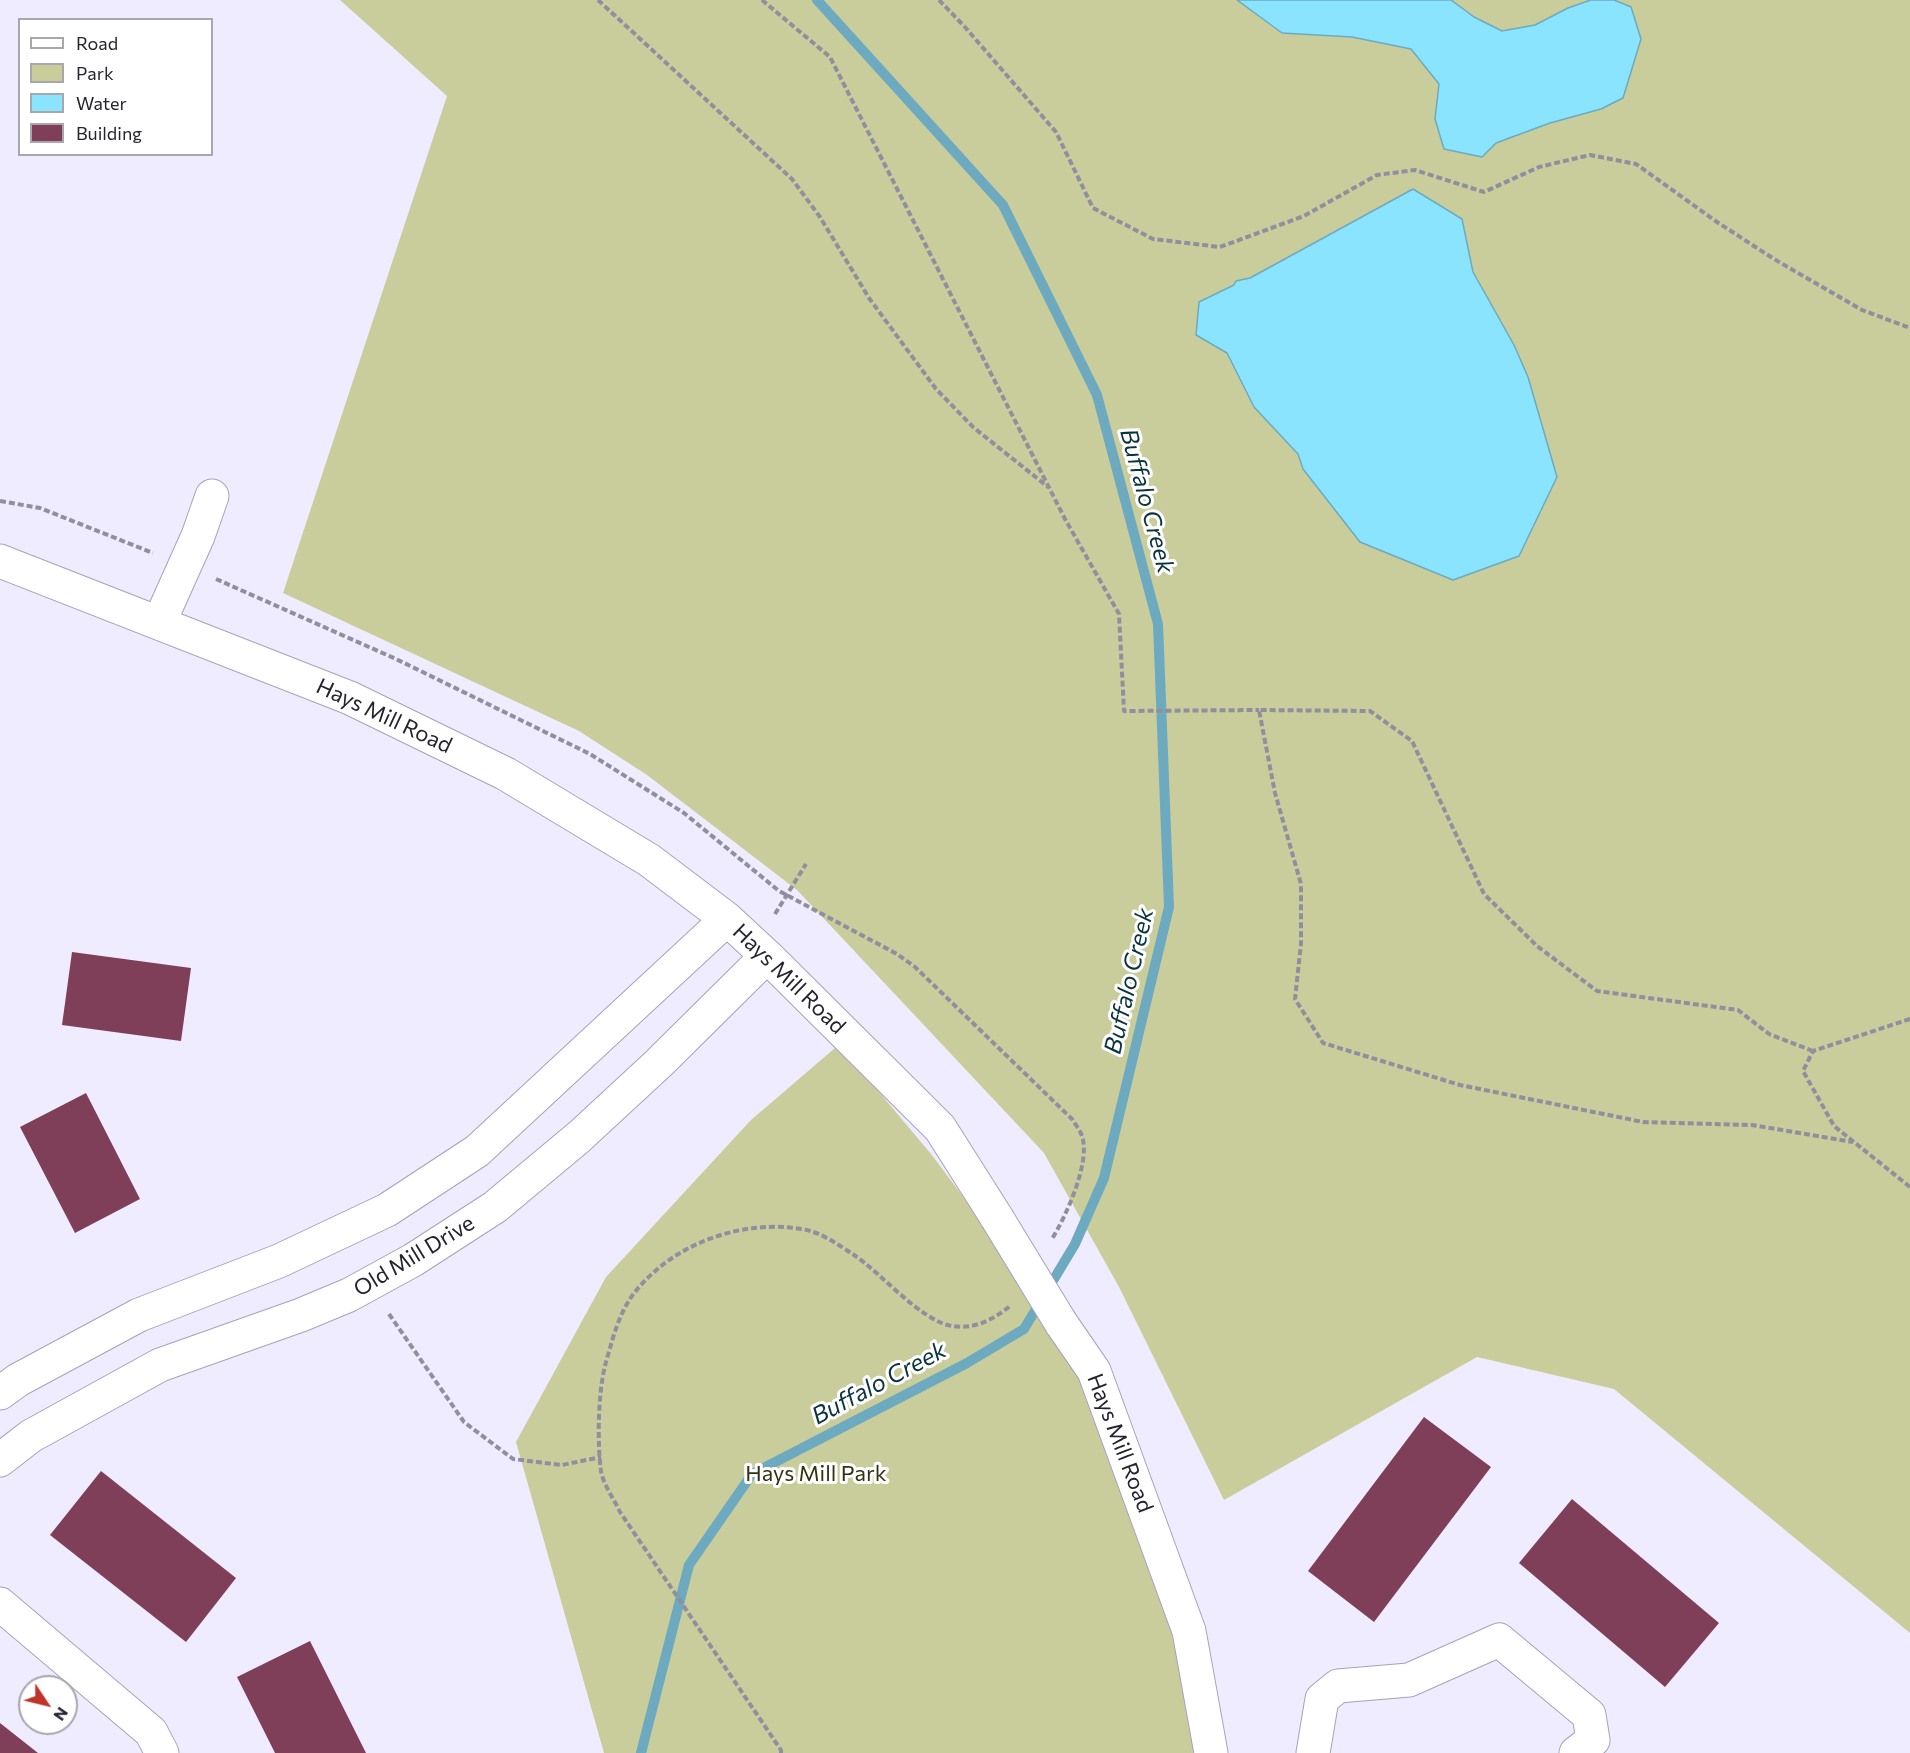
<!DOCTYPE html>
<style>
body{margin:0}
#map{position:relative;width:1910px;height:1753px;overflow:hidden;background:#f0ecff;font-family:Commissioner,sans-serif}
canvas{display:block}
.legend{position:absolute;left:18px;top:18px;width:195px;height:138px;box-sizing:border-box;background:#fff;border:2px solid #a8a7ab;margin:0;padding:8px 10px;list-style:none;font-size:18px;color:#26232e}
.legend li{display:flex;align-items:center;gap:12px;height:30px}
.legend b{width:30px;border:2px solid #a8a7ab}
.north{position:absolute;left:18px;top:1675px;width:60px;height:60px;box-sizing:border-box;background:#fff;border:2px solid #a8a7ab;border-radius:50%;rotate:125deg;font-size:16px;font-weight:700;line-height:24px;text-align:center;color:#26232e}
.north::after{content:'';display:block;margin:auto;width:21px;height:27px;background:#c1332a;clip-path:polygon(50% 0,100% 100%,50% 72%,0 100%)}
</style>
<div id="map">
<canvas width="1910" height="1753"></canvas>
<ul class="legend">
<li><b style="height:8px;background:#fff"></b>Road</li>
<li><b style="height:16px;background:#c9cd9c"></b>Park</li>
<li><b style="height:16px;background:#8be4fe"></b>Water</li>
<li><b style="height:16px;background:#7f3f58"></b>Building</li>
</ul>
<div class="north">N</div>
</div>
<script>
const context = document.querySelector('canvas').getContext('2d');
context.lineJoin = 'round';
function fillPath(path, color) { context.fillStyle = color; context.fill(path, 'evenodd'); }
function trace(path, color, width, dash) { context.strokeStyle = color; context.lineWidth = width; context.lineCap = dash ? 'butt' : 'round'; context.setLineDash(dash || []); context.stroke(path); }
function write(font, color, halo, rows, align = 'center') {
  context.font = font + ' Commissioner,sans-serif'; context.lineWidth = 6; context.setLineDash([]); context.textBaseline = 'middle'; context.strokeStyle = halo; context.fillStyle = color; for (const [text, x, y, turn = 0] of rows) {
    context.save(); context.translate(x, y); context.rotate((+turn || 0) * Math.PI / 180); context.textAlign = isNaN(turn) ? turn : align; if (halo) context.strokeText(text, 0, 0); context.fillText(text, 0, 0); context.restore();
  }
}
fillPath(new Path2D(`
 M340,0H1910V1633L1614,1389L1477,1357L1224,1500L1119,1287L1044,1153L797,890L647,775L579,731L283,593L447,96Z
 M835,1048L879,1092L931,1154L980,1219L1068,1348L1176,1620L1201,1753H604L516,1442L606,1277L751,1120Z`), '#c9cd9c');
const water = new Path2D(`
 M1237,0H1451L1474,17L1502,31L1535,25L1568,8L1591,0H1614L1631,7L1641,39L1623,98L1601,109L1550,123L1496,143L1482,157L1444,149L1435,119L1439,84L1411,49L1352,37L1282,33Z
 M1413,189L1462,219L1473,272L1514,345L1528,377L1557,477L1519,556L1453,580L1360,542L1303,469L1298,454L1254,407L1227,353L1196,335L1199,302L1234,285L1236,281L1250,278Z`);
fillPath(water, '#8be4fe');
trace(water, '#6daac0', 1.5);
trace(new Path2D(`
 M641,1753L689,1565L752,1474L967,1363L1024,1329L1075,1244L1104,1178L1169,907L1158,624L1097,395L1003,205L817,0`), '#6daac0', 10);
fillPath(new Path2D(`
 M72,952L191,968L181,1041L62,1025Z
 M86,1093L140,1199L75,1233L20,1127Z
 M1424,1417L1491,1467L1374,1622L1308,1571Z
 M101,1471L236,1578L186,1642L50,1535Z
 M1572,1499L1719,1623L1665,1687L1519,1563Z
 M310,1641L366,1753H275L237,1677Z
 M0,1723L38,1753H0Z`), '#7f3f58');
const minor = new Path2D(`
 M0,561L350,698L506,774L649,860L727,919L767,956L940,1128L997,1218
 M159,623L198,536L212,496
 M1061,1323L1094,1371L1189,1631L1211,1753
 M0,1393L18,1380L139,1315L279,1261L387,1210L477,1151L727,919
 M0,1460L31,1436L160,1365L301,1315L349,1295L413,1260L495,1207L579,1137L659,1063L767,956
 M0,1604L151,1732L162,1753
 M1313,1753L1322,1699L1338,1686L1409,1680L1499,1640L1589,1715L1593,1740L1576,1753`);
trace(minor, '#a8a0be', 35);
trace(new Path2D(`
 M598,0L792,179L820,217L869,298L936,389L973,427L1048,487
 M762,0L830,57L1065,519L1119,614L1124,711L1259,710
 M939,0L964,26L1056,132L1093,208L1153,239L1220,247L1304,216L1377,175L1415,170L1484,192L1539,167L1590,155L1636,164L1717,222L1774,259L1862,310L1910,328
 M0,501L40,508L153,553
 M216,579L396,659L590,754L684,813L779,891L897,954L915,967L1072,1119C1075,1124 1080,1130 1082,1136C1091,1162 1066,1216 1052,1239
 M775,914L806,864
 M1910,1019L1813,1051L1803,1071L1834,1126L1910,1187
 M1813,1051L1769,1034L1738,1010L1597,991L1537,946L1484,894L1412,741L1370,711L1259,710L1275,793L1301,884V944L1295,999L1323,1043L1460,1085L1643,1122L1752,1125L1853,1142
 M389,1314L464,1422L513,1459L562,1465L601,1457
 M781,1753V1750L620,1512C614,1499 603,1484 601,1471C597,1441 598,1391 606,1362C613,1338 619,1312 635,1292C673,1244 741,1219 801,1229C819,1231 839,1245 854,1255C881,1273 921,1321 952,1326C974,1330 994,1319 1010,1306`), '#918e9d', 4, [6, 3]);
trace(minor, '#fff', 33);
const minorBridge = new Path2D(`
 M997,1218L1061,1323`);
trace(minorBridge, '#a8a0be', 35, []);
trace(minorBridge, '#fff', 33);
write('22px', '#26232e', '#fff', [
 ["Hays Mill Road",384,716,25],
 ["Hays Mill Road",789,979,44],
 ["Old Mill Drive",414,1256,-31],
 ["Hays Mill Road",1120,1443,69]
]);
write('22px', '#303212', '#fff', [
 ["Hays Mill Park",816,1474]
]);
write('italic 24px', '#09343f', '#fff', [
 ["Buffalo Creek",1147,501,75],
 ["Buffalo Creek",1129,981,-77],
 ["Buffalo Creek",879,1383,-28]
]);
</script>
